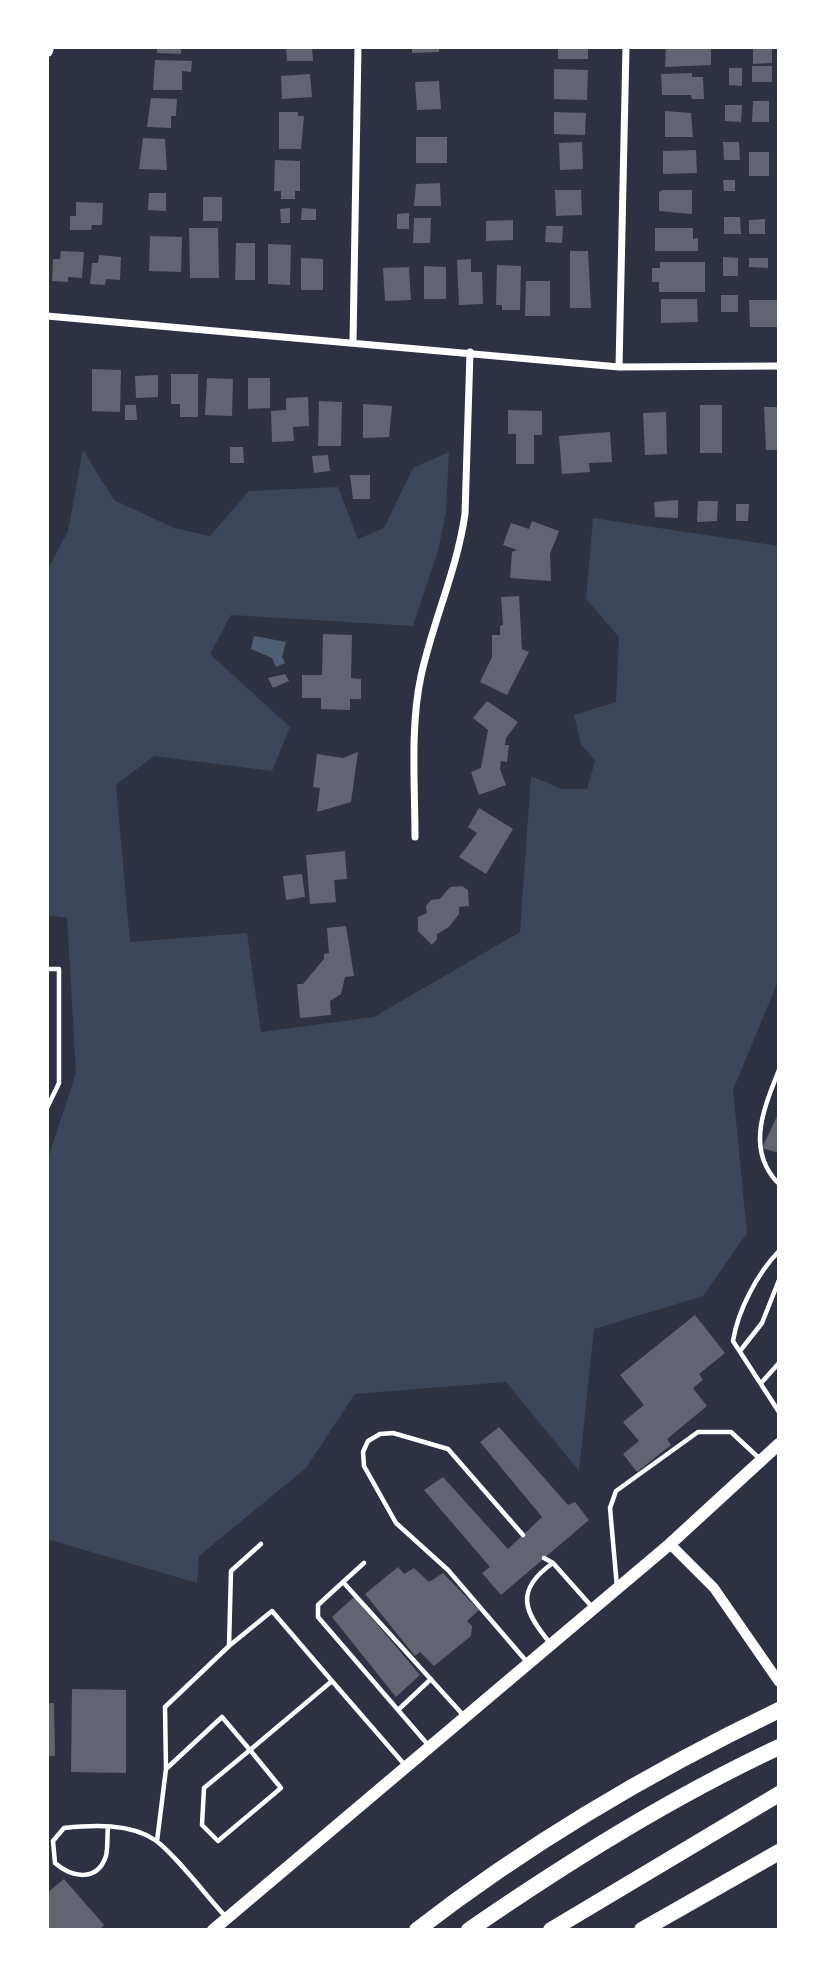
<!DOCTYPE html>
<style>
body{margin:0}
#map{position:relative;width:826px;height:1977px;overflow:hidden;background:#2d3142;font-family:"Alegreya Sans",sans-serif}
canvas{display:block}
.frame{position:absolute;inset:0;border:49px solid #fff;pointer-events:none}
</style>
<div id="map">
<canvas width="826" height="1977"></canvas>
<div class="frame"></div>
</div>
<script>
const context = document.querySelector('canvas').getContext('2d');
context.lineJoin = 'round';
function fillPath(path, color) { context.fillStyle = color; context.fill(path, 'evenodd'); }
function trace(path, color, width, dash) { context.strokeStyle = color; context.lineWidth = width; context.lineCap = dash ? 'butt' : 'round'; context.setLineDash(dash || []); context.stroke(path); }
fillPath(new Path2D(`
 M83,450L114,500L174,528L210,536L249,491L338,487L358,539L384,528L413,468L449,452L446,512L438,551L413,626L231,615L210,654L290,727L272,771L154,756L116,785L130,942L247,933L261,1032L374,1017L520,932L531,776L562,789H587L595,761L581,744L574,715L616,702L619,637L586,599L593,518L779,546V979L733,1090L747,1233L703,1296L594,1329L579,1471L506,1382L355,1394L306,1468L199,1556L197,1583L47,1539V1161L76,1073L67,918L47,915V571L68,531Z`), '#3c4559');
fillPath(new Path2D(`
 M254,636L286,642L282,657L285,663L276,667L272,658L251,649Z`), '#4f5d75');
fillPath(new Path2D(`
 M157,47H181V54L157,53Z
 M286,47H312L313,61H287Z
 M412,47H439V52L412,53Z
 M558,47H588V59H558Z
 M666,47H711V65L665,67Z
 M753,47H772V63L753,64Z
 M155,60L192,61L191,72L182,71V90H153Z
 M752,66H772V82H752Z
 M729,68H742V86L729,85Z
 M554,69L588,70L587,100L554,99Z
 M692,73V77H703L704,99H692L691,95H662L661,74Z
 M310,74L312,97L282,99L281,76Z
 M439,81L441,109L417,110L415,82Z
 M151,98L177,99L176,116H171V128L147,127Z
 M753,101H769V122H752Z
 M725,105H742L741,122L725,121Z
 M665,111L691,113L693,137H665Z
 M279,112H298V116H304L301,149H279Z
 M554,112L586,113L585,135L554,134Z
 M416,137H447V163H416Z
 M143,138L165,139L167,170L139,169Z
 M582,142L583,169L560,170L559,143Z
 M723,142H739L740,160H724Z
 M696,150L697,173L663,174V151Z
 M749,152H769V176H749Z
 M275,160L300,161V191H295V199H281V191H274Z
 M723,180H735V191H724Z
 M440,183L441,206H414L416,184Z
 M555,190H581L582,215L556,216Z
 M662,190H692V214L659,211V192Z
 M149,193H166V211L148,210Z
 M203,197H222V221H203Z
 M76,202L103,203L102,225H92L91,230H70V216H76Z
 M290,208V223H281L280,209Z
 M302,208L316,209V220H301Z
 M409,213V229H397V214Z
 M724,217H740L741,234H724Z
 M414,218H431L430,243H413Z
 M765,219V234H749V220Z
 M513,220V240L486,241V221Z
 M546,226H563L562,243L545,242Z
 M189,228H218L219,278H190Z
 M655,228H693V239L698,238V251H655Z
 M150,236L182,237L181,272L149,271Z
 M236,243H255V280H235Z
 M268,244L291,245L290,285L268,284Z
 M61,251L84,252L82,278L68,277V282L52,281L53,259H60Z
 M570,251H588L591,308H570Z
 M99,255L121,257L120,280L106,279L105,285L90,284L92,263H98Z
 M723,257L738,258V276H723Z
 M301,258L323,259V290H301Z
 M749,258H768V268L749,267Z
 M471,259V272H482L483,304L459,305L457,260Z
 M660,262H705V292H659V282H652V268H660Z
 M497,265L521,266L520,310H502V305H496Z
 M424,266L446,267V299H424Z
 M409,267L411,300L385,301L383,268Z
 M526,281H550V316H525Z
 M721,295H738V312H721Z
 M661,299H697L698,322L661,323Z
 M749,300H778L779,327H750Z
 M92,369L121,370L120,412L92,411Z
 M171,374H198V417H180V404H171Z
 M158,375V397L136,398L135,376Z
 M207,378L233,379L232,416L205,415Z
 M248,378H270V408L248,409Z
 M308,397L309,426L293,427L294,441L272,442L271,411L286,410V398Z
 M319,401L342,402L341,446H318Z
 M363,404L392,406L389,437L363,438Z
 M125,405H136L137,420H125Z
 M700,405H722V453H700Z
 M764,407H779V450H766Z
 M508,410L542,411V435H534V464H516V434H508Z
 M666,412L667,454L645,455L643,413Z
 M610,432L612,462L589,463L590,472L562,474L559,436Z
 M230,447H243L244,463H230Z
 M328,455L330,471L314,473L312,456Z
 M350,475H370V499H353Z
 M678,500V518L655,517L654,502Z
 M698,501H718L717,521L697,522Z
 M736,504H749L748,521H736Z
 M532,521L559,531L550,554L551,581L510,578L512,552L517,550L503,545L511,523L529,529Z
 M519,596L522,649L529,652L507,695L480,682L492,657V635H500V626L503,625L501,597Z
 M323,634L352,635L351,678L361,679V699H350V710L321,709V698H302V675H322Z
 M285,674L289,681L273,688L268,678Z
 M487,701L518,722L506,738L505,745H509L507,762L501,761L500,769L506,785L479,795L471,772L481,768L488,730L473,718Z
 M358,752L351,802L317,812L320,788L313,787L317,754L343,758Z
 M479,808L513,829L486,874L459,857L477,833L468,827Z
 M345,851L347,879L334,880L336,902L310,904L306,855Z
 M302,874L305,897L286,900L283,876Z
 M462,886L468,890L469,906L459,907V914L449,927L437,934V939L432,945L418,931V917L427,913L426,906L431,900L440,899L450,887Z
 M346,926L354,976L345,977L341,994L330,1001L331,1015L300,1018L297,984H303L324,959V954L329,953L327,928Z
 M779,1112V1153L762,1148Z
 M695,1315L725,1353L699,1374L703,1380L693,1388L707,1406L667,1439L671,1445L637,1472L623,1454L639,1441L623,1422L644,1405L620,1375Z
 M499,1427L568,1505L575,1502L589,1520L501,1595L482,1573L490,1567L424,1490L443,1477L508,1549L542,1517L480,1442Z
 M398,1567L404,1574L414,1568L429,1582L443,1573L479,1610L467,1621L472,1626L471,1636L434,1666L420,1652L415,1656L365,1594Z
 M354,1597L420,1675L396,1697L332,1617Z
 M72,1689L126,1690V1773L71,1772Z
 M47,1703H54L55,1756H47Z
 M64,1879L104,1925L99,1930H47V1893Z`), '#626471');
trace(new Path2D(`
 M47,969H59V1083L47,1108
 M779,1070C764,1108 745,1150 779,1184
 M779,1251C757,1274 738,1310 733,1341L779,1412
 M740,1351L762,1323L779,1280
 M762,1382L779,1363
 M523,1535L448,1449L393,1433L380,1434L368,1441L363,1452L364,1466L396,1523L448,1570L527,1662
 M544,1558L553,1563L593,1608
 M343,1582L364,1563
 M617,1587L610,1508L616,1491L698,1432H731L760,1459
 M550,1643C524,1612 514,1590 553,1563
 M229,1646L272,1611L332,1681
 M398,1710L431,1679
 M429,1746L318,1617V1605L343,1582L464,1716
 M166,1769L222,1717L250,1750L204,1788L202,1825L218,1841L281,1788L250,1750L332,1681L404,1764
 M108,1827C107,1836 108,1848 106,1856C97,1883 71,1877 55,1863L53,1841L64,1828C93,1825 130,1823 155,1840C174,1853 208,1898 226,1917
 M157,1841L166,1769L165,1707L229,1646L231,1571L261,1544`), '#fff', 4.5);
trace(new Path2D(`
 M47,316L619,367L779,366
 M353,342L358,47
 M619,367L626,47
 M415,837C415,785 410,727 421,676C433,621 457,570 465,514L470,352`), '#fff', 7);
trace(new Path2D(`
 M670,1544L714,1588L779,1682`), '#fff', 10);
trace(new Path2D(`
 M47,51L48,47`), '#fff', 12);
trace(new Path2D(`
 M213,1930L670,1544L779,1444`), '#fff', 12);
trace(new Path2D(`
 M417,1930C528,1844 652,1771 779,1710
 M469,1930C568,1862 670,1798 779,1747
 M551,1930L779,1794
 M642,1930L779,1852`), '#fff', 16);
</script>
